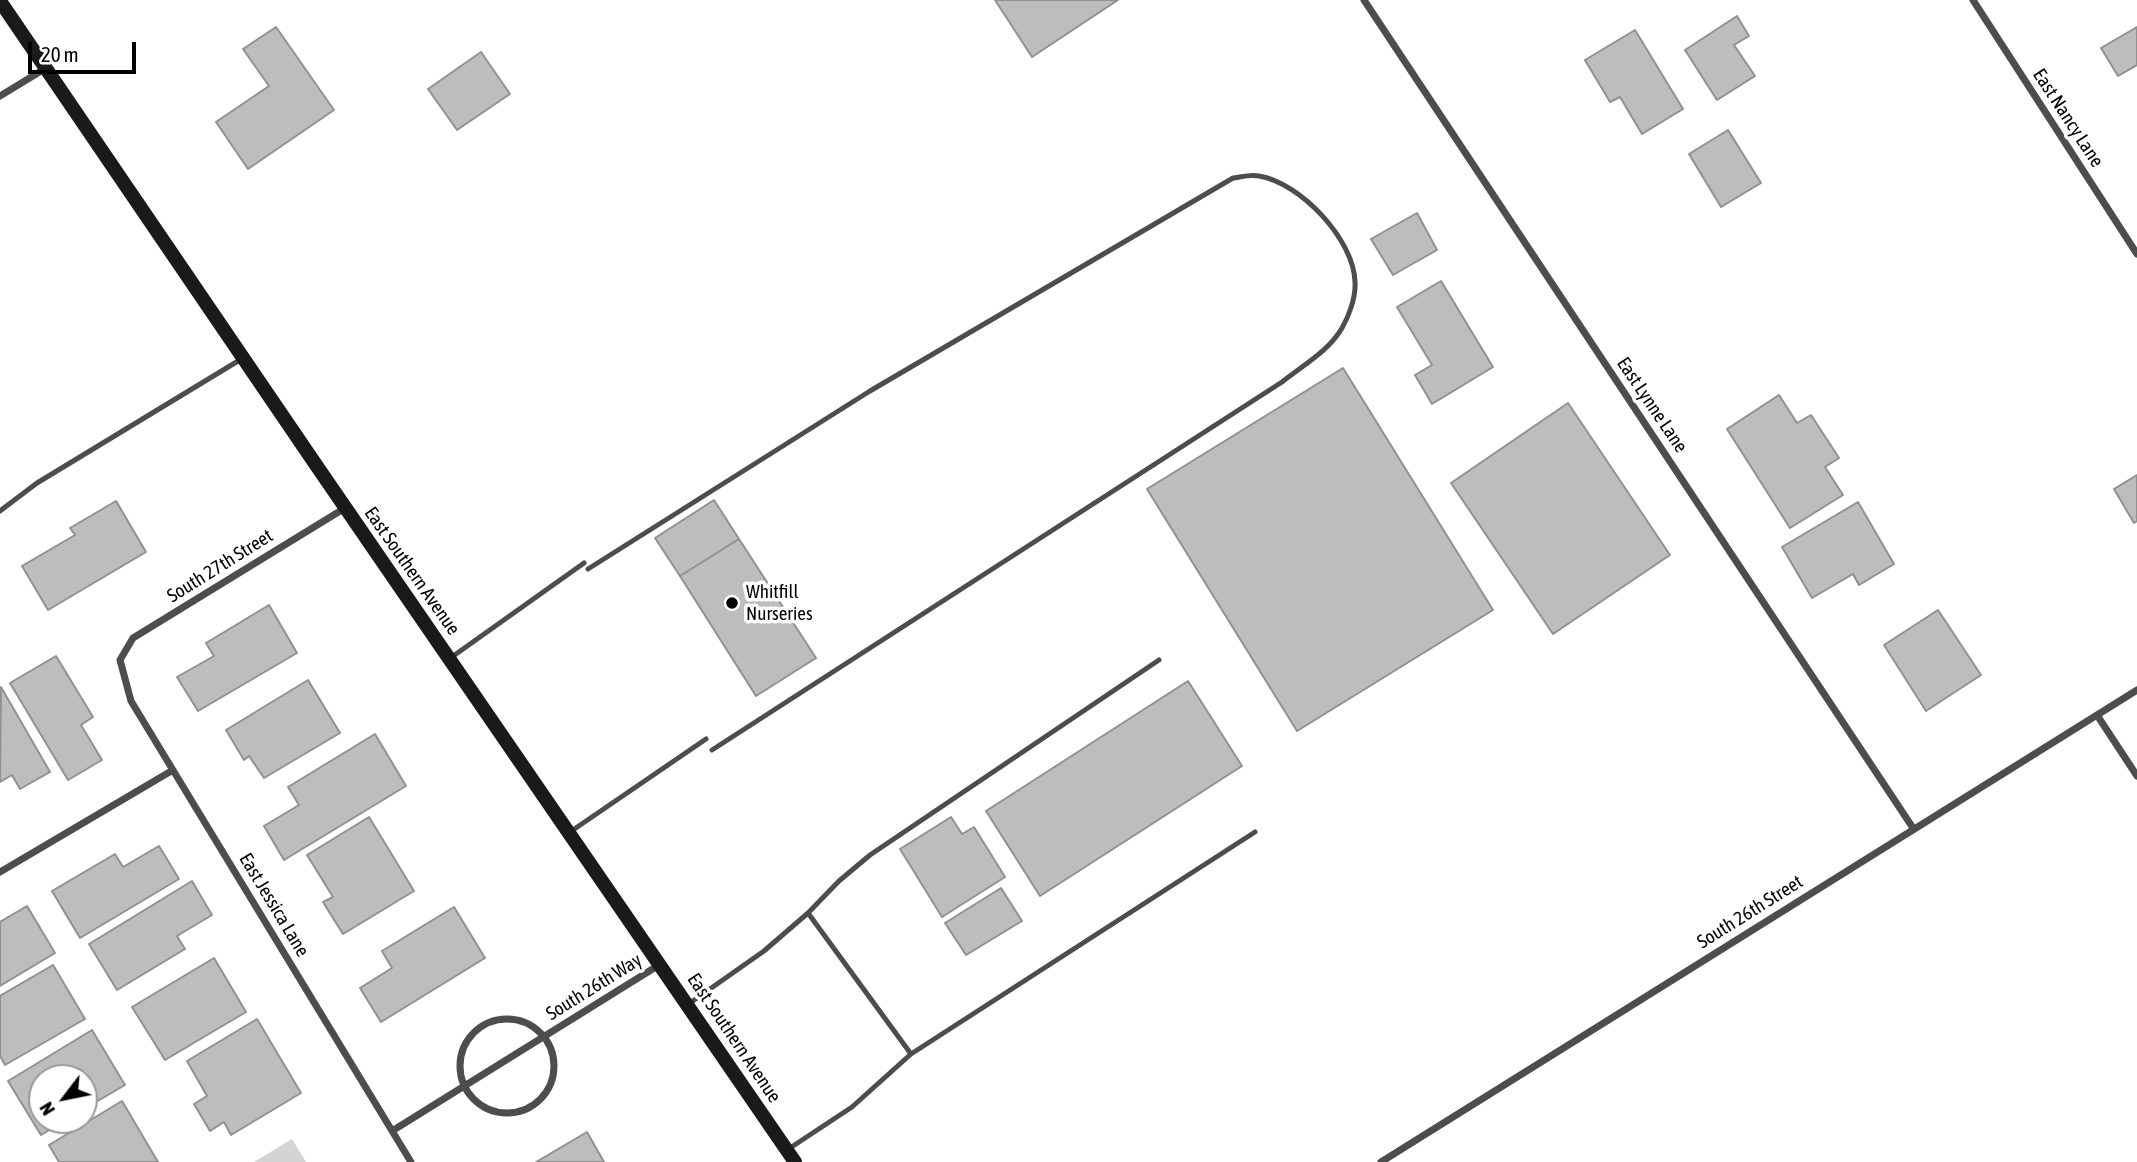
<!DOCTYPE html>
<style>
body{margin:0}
#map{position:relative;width:2137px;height:1162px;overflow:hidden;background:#fff;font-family:"Asap Condensed",sans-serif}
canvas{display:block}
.north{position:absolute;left:28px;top:1064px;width:70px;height:70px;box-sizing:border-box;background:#fff;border:2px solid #999;border-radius:50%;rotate:238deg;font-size:19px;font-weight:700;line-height:28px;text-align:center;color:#000}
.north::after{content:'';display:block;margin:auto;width:24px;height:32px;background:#000;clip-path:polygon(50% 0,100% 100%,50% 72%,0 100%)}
.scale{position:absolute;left:28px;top:42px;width:108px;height:32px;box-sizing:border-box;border:4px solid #000;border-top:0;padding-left:9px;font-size:21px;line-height:24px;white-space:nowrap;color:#000;-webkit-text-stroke:5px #fff;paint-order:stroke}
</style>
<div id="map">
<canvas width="2137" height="1162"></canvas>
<div class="north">N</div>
<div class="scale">20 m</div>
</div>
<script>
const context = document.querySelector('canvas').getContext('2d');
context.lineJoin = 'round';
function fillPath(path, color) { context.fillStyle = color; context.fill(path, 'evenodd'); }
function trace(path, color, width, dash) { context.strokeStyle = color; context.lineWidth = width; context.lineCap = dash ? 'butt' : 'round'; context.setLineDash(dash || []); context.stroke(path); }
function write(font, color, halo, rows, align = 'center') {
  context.font = font + ' "Asap Condensed",sans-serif'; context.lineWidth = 7; context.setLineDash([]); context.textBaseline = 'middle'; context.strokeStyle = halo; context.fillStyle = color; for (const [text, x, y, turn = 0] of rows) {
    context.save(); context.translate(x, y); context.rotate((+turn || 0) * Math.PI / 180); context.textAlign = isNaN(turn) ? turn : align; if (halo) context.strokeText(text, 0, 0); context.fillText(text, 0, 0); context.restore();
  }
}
fillPath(new Path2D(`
 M292,1139L306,1162H254Z`), '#d4d4d4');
const building = new Path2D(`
 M995,0H1118L1032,57Z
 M1737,16L1749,36L1734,45L1755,76L1717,100L1685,50Z
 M276,27L334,110L248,169L216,122L269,86L243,49Z
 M2137,27V65L2118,76L2101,48Z
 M1635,30L1683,109L1642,134L1620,97L1610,102L1585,60Z
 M481,52L510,94L457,130L428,89Z
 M1728,130L1761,183L1721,207L1689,154Z
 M1417,213L1437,250L1393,275L1371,239Z
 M1441,281L1493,367L1432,404L1415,375L1432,365L1397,307Z
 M1343,368L1493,610L1297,731L1147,489Z
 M1779,395L1797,423L1811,415L1839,458L1825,467L1843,495L1790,528L1727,429Z
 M1568,403L1670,555L1553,634L1451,483Z
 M2137,475V521L2134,523L2114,489Z
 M714,500L739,539L680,576L655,538Z
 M116,501L146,552L48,610L22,566L75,535L70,528Z
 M1858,502L1894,564L1859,585L1853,574L1812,598L1782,547Z
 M739,539L816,658L756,696L680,576Z
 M269,605L297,653L198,711L177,677L214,656L206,643Z
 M1938,610L1981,675L1926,711L1884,645Z
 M56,656L93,717L81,725L102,760L68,780L10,683Z
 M308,680L340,733L264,778L249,756L244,760L226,730Z
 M1188,681L1242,766L1040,896L986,811Z
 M1,687L50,772L20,789L12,775L0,782Z
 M375,734L406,786L284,860L264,826L299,805L288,787Z
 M369,817L414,891L343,934L323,902L333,897L307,855Z
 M951,817L962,834L974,827L1005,877L942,917L900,849Z
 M159,846L179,879L80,938L52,891L115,854L123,867Z
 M192,881L212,915L177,936L185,949L117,990L89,944Z
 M1001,888L1022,921L966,955L945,923Z
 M27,906L55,953L0,986V922Z
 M454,907L485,958L381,1022L360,988L392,968L382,951Z
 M214,958L246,1012L165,1060L132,1007Z
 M53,965L85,1019L5,1065L0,1056V996Z
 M257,1019L301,1093L231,1135L224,1122L210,1131L194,1104L207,1096L187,1061Z
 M92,1030L125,1085L84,1109V1078H42V1120H66L41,1135L8,1081Z
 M122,1101L158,1162H59L49,1145Z
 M587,1132L604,1162H536Z`);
fillPath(building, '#bdbdbd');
trace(building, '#919191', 2);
trace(new Path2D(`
 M0,511L37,483L243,358
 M588,569L870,391L1233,178C1241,177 1251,174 1259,176C1301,183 1354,240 1355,282C1356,297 1349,316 1342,328C1329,351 1302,366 1282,382L712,750
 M449,659L584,563
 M570,832L706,739
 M808,913L839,881L870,855L1159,660
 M690,1003L764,951L808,913L911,1054
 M787,1150L852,1107L911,1054L1255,832`), '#4d4d4d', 5);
trace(new Path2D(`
 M1364,0L1913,828
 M1973,0L2137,254
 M0,96L46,68
 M345,508L133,638L120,660L131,701L411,1162
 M2097,715L2137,776
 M0,872L173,770
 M460 1066a47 47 0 1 1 94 0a47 47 0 1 1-94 0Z
 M392,1131L659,965
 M1381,1162L2137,690`), '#4d4d4d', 7);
trace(new Path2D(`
 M0,1L314,462L795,1162`), '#1a1a1a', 14);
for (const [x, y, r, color] of [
 [732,603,7,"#000"]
]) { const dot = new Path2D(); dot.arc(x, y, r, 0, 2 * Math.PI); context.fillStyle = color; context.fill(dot); trace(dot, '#fff', 2.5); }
write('19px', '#000', '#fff', [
 ["East Nancy Lane",2068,118,57],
 ["East Lynne Lane",1652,405,56],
 ["South 27th Street",220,566,-32],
 ["East Southern Avenue",412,571,55],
 ["East Jessica Lane",274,905,59],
 ["South 26th Street",1750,912,-32],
 ["South 26th Way",594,987,-32],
 ["East Southern Avenue",734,1038,56]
]);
write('19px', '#000', '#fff', [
 ["Whitfill",746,592],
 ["Nurseries",746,614]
], 'left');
</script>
